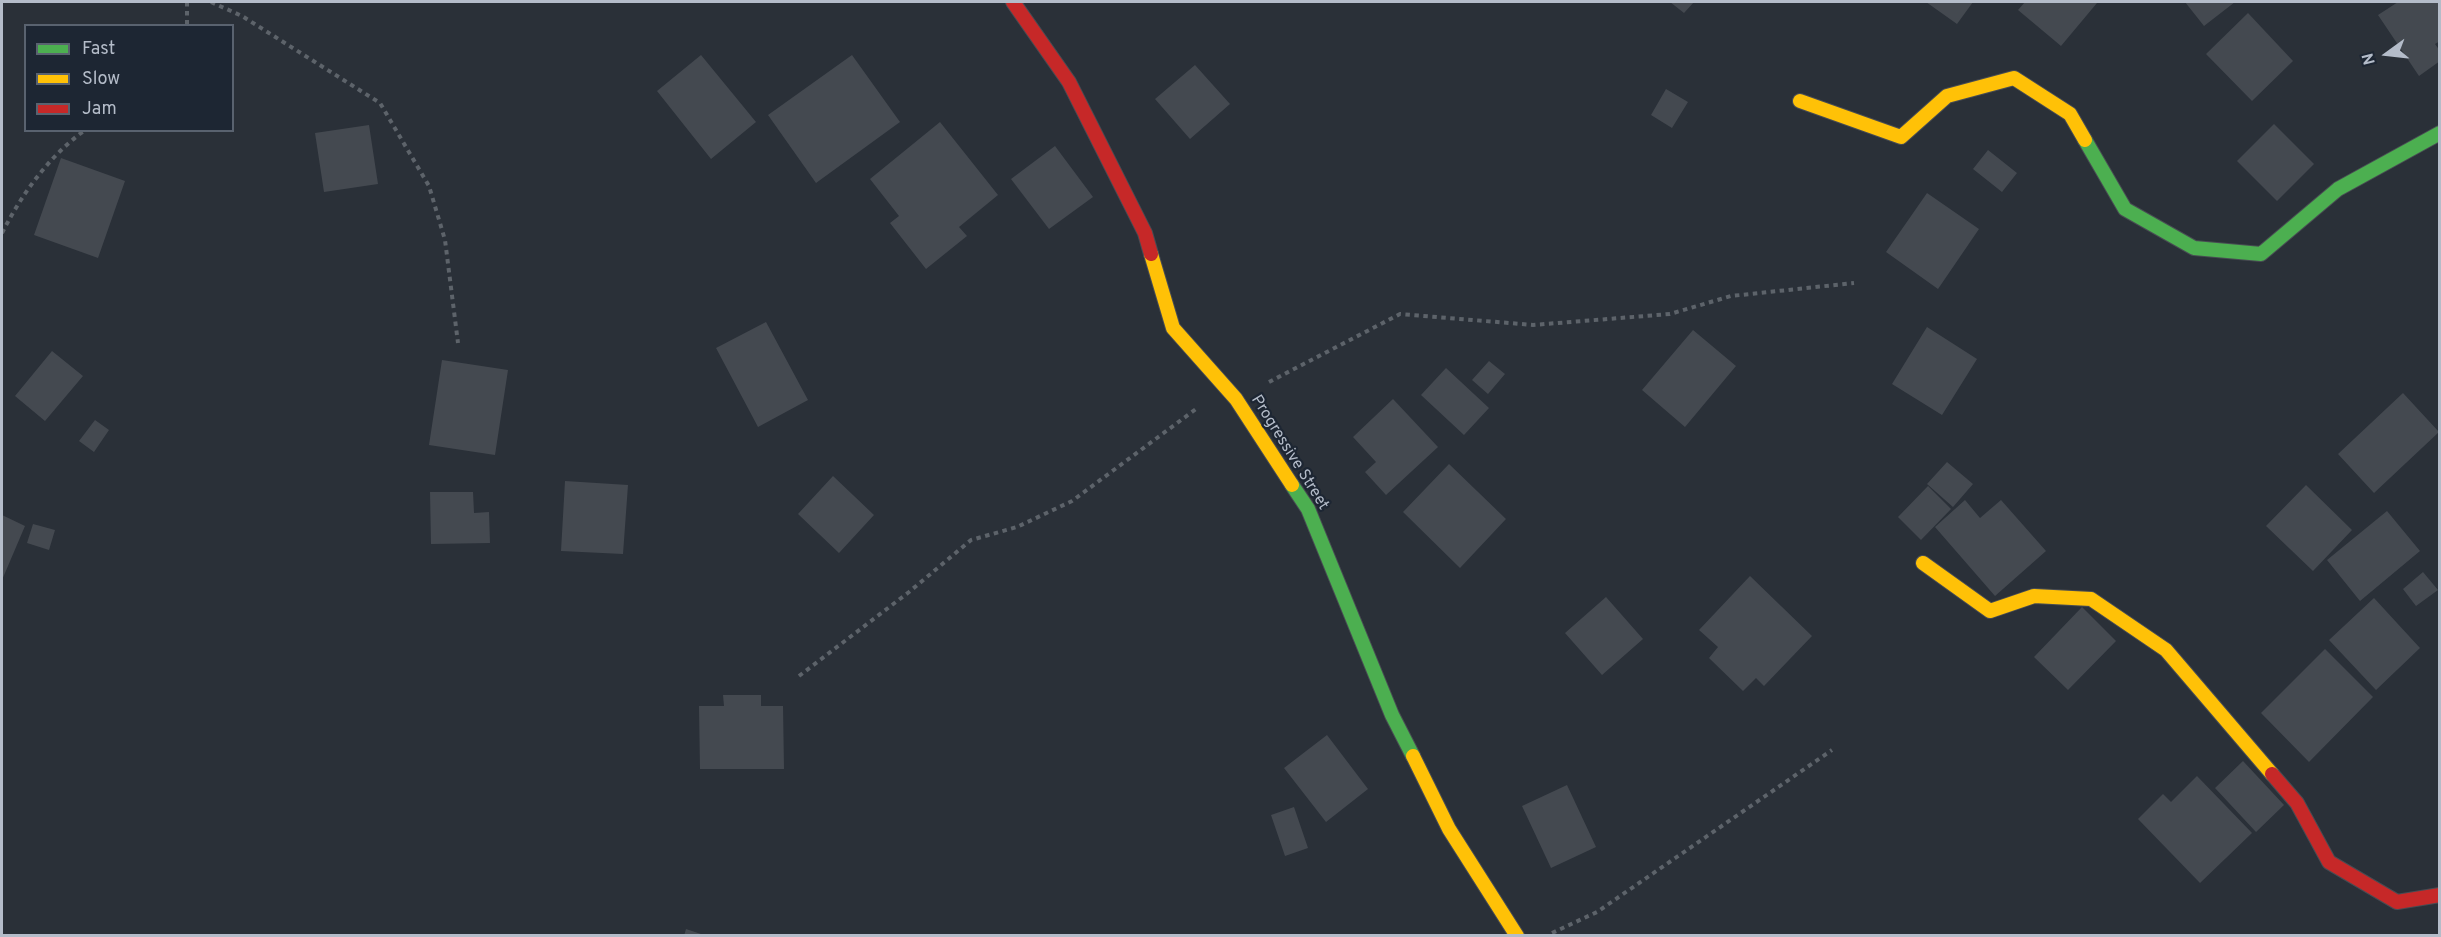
<!DOCTYPE html>
<style>
body{margin:0}
#map{position:relative;width:2441px;height:937px;overflow:hidden;background:#2a3038;font-family:Overpass,sans-serif}
canvas{display:block}
.frame{position:absolute;inset:0;border:3px solid #b4bcc9;pointer-events:none}
.legend{position:absolute;left:24px;top:24px;width:210px;height:108px;box-sizing:border-box;background:#1d2633;border:2px solid #59626f;margin:0;padding:8px 10px;list-style:none;font-size:18px;color:#b4bcc9}
.legend li{display:flex;align-items:center;gap:12px;height:30px}
.legend b{width:30px;border:2px solid #59626f}
.north{position:absolute;left:2357px;top:24px;width:60px;height:60px;-webkit-text-stroke:4px #1d2633;paint-order:stroke;rotate:255deg;font-size:16px;font-weight:700;line-height:24px;text-align:center;color:#b4bcc9}
.north::after{content:'';display:block;margin:auto;width:21px;height:27px;background:#b4bcc9;clip-path:polygon(50% 0,100% 100%,50% 72%,0 100%)}
</style>
<div id="map">
<canvas width="2441" height="937"></canvas>
<div class="frame"></div>
<ul class="legend">
<li><b style="height:8px;background:#4caf50"></b>Fast</li>
<li><b style="height:8px;background:#ffc107"></b>Slow</li>
<li><b style="height:8px;background:#c62828"></b>Jam</li>
</ul>
<div class="north">N</div>
</div>
<script>
const context = document.querySelector('canvas').getContext('2d');
context.lineJoin = 'round';
function fillPath(path, color) { context.fillStyle = color; context.fill(path, 'evenodd'); }
function trace(path, color, width, dash) { context.strokeStyle = color; context.lineWidth = width; context.lineCap = dash ? 'butt' : 'round'; context.setLineDash(dash || []); context.stroke(path); }
function write(font, color, halo, rows, align = 'center') {
  context.font = font + ' Overpass,sans-serif'; context.lineWidth = 4.5; context.setLineDash([]); context.textBaseline = 'middle'; context.strokeStyle = halo; context.fillStyle = color; for (const [text, x, y, turn = 0] of rows) {
    context.save(); context.translate(x, y); context.rotate((+turn || 0) * Math.PI / 180); context.textAlign = isNaN(turn) ? turn : align; if (halo) context.strokeText(text, 0, 0); context.fillText(text, 0, 0); context.restore();
  }
}
fillPath(new Path2D(`
 M1670,2H1694L1684,13Z
 M1926,2H1973L1957,24Z
 M2025,2H2096L2097,3L2061,46L2018,10Z
 M2185,2H2235L2204,26Z
 M2398,2H2440V41L2435,44L2440,51V61L2419,76L2378,15Z
 M2248,13L2293,61L2252,101L2206,54Z
 M701,55L756,122L711,159L657,91Z
 M852,55L900,122L816,183L768,115Z
 M1195,65L1230,104L1190,139L1155,99Z
 M1666,89L1688,102L1672,128L1651,115Z
 M940,122L998,195L959,227L967,236L926,269L890,223L899,216L870,179Z
 M2274,124L2314,164L2277,201L2237,161Z
 M369,125L378,184L324,192L315,133Z
 M1055,146L1093,197L1049,229L1011,179Z
 M1988,150L2017,173L2002,192L1973,169Z
 M61,158L125,181L98,258L34,235Z
 M1927,193L1979,229L1938,289L1886,252Z
 M766,322L808,400L758,427L716,348Z
 M1927,327L1977,359L1942,415L1892,384Z
 M1693,330L1736,366L1685,427L1642,390Z
 M52,351L83,376L45,421L15,396Z
 M442,360L508,370L495,455L429,445Z
 M1489,361L1505,374L1488,394L1472,380Z
 M1446,368L1489,408L1464,435L1421,395Z
 M2403,393L2439,432L2374,493L2338,454Z
 M1393,399L1438,447L1386,495L1365,472L1376,462L1353,437Z
 M95,420L109,430L94,452L79,441Z
 M1947,462L1973,484L1953,507L1927,484Z
 M1449,464L1506,519L1460,568L1403,512Z
 M833,476L874,515L839,553L798,514Z
 M565,481L628,485L623,554L561,551Z
 M2306,485L2352,530L2313,571L2266,526Z
 M1928,486L1951,509L1921,540L1898,517Z
 M430,492H473L474,513L489,512L490,543L431,544Z
 M1965,500L1980,518L2001,500L2046,551L1995,596L1935,527Z
 M2387,511L2420,551L2360,601L2327,560Z
 M2,515L25,526L2,580Z
 M33,524L55,530L49,550L27,543Z
 M2423,572L2438,590L2416,606L2403,589Z
 M1750,576L1812,636L1764,686L1756,678L1743,691L1709,658L1718,647L1699,630Z
 M1606,597L1643,639L1602,675L1565,633Z
 M2374,598L2420,648L2376,690L2329,640Z
 M2082,607L2116,641L2068,690L2034,657Z
 M2325,649L2373,697L2309,762L2261,713Z
 M723,695H761V706H783L784,769H700L699,706H724Z
 M1327,735L1368,789L1326,822L1284,768Z
 M2243,761L2284,805L2256,832L2215,788Z
 M2197,776L2252,833L2200,883L2138,819L2163,794L2171,802Z
 M1567,785L1596,847L1551,868L1522,806Z
 M1294,807L1308,848L1285,856L1271,815Z
 M686,929L704,935L703,936H684Z`), '#444950');
const fast = new Path2D(`
 M2085,140L2125,209L2194,248L2261,254L2338,189L2440,133
 M1292,485L1308,509L1392,715L1413,756`);
const slow = new Path2D(`
 M1800,101L1901,137L1947,96L2014,78L2070,114L2085,140
 M1151,254L1173,328L1236,399L1292,485
 M1923,563L1990,611L2034,596L2091,599L2166,650L2272,774
 M1413,756L1449,829L1517,936`);
const jam = new Path2D(`
 M1013,2L1069,82L1145,233L1151,254
 M2272,774L2297,803L2329,862L2397,902L2440,895`);
trace(fast, '#484c53', 16);
trace(slow, '#484c53', 16);
trace(jam, '#484c53', 16);
trace(new Path2D(`
 M187,2V26
 M211,2L242,16L380,103L429,186L445,240L458,343
 M2,233C22,194 48,157 85,130
 M1269,382L1400,314L1533,325L1670,314L1731,296L1854,283
 M799,676L909,592L971,540L1017,527L1072,501L1196,409
 M1552,933L1597,912L1832,750`), '#5d636a', 4, [4.5, 4.5]);
trace(fast, '#4caf50', 14);
trace(slow, '#ffc107', 14);
trace(jam, '#c62828', 14);
write('16px', '#b4bcc9', '#1d2633', [
 ["Progressive Street",1289,453,58]
]);
</script>
